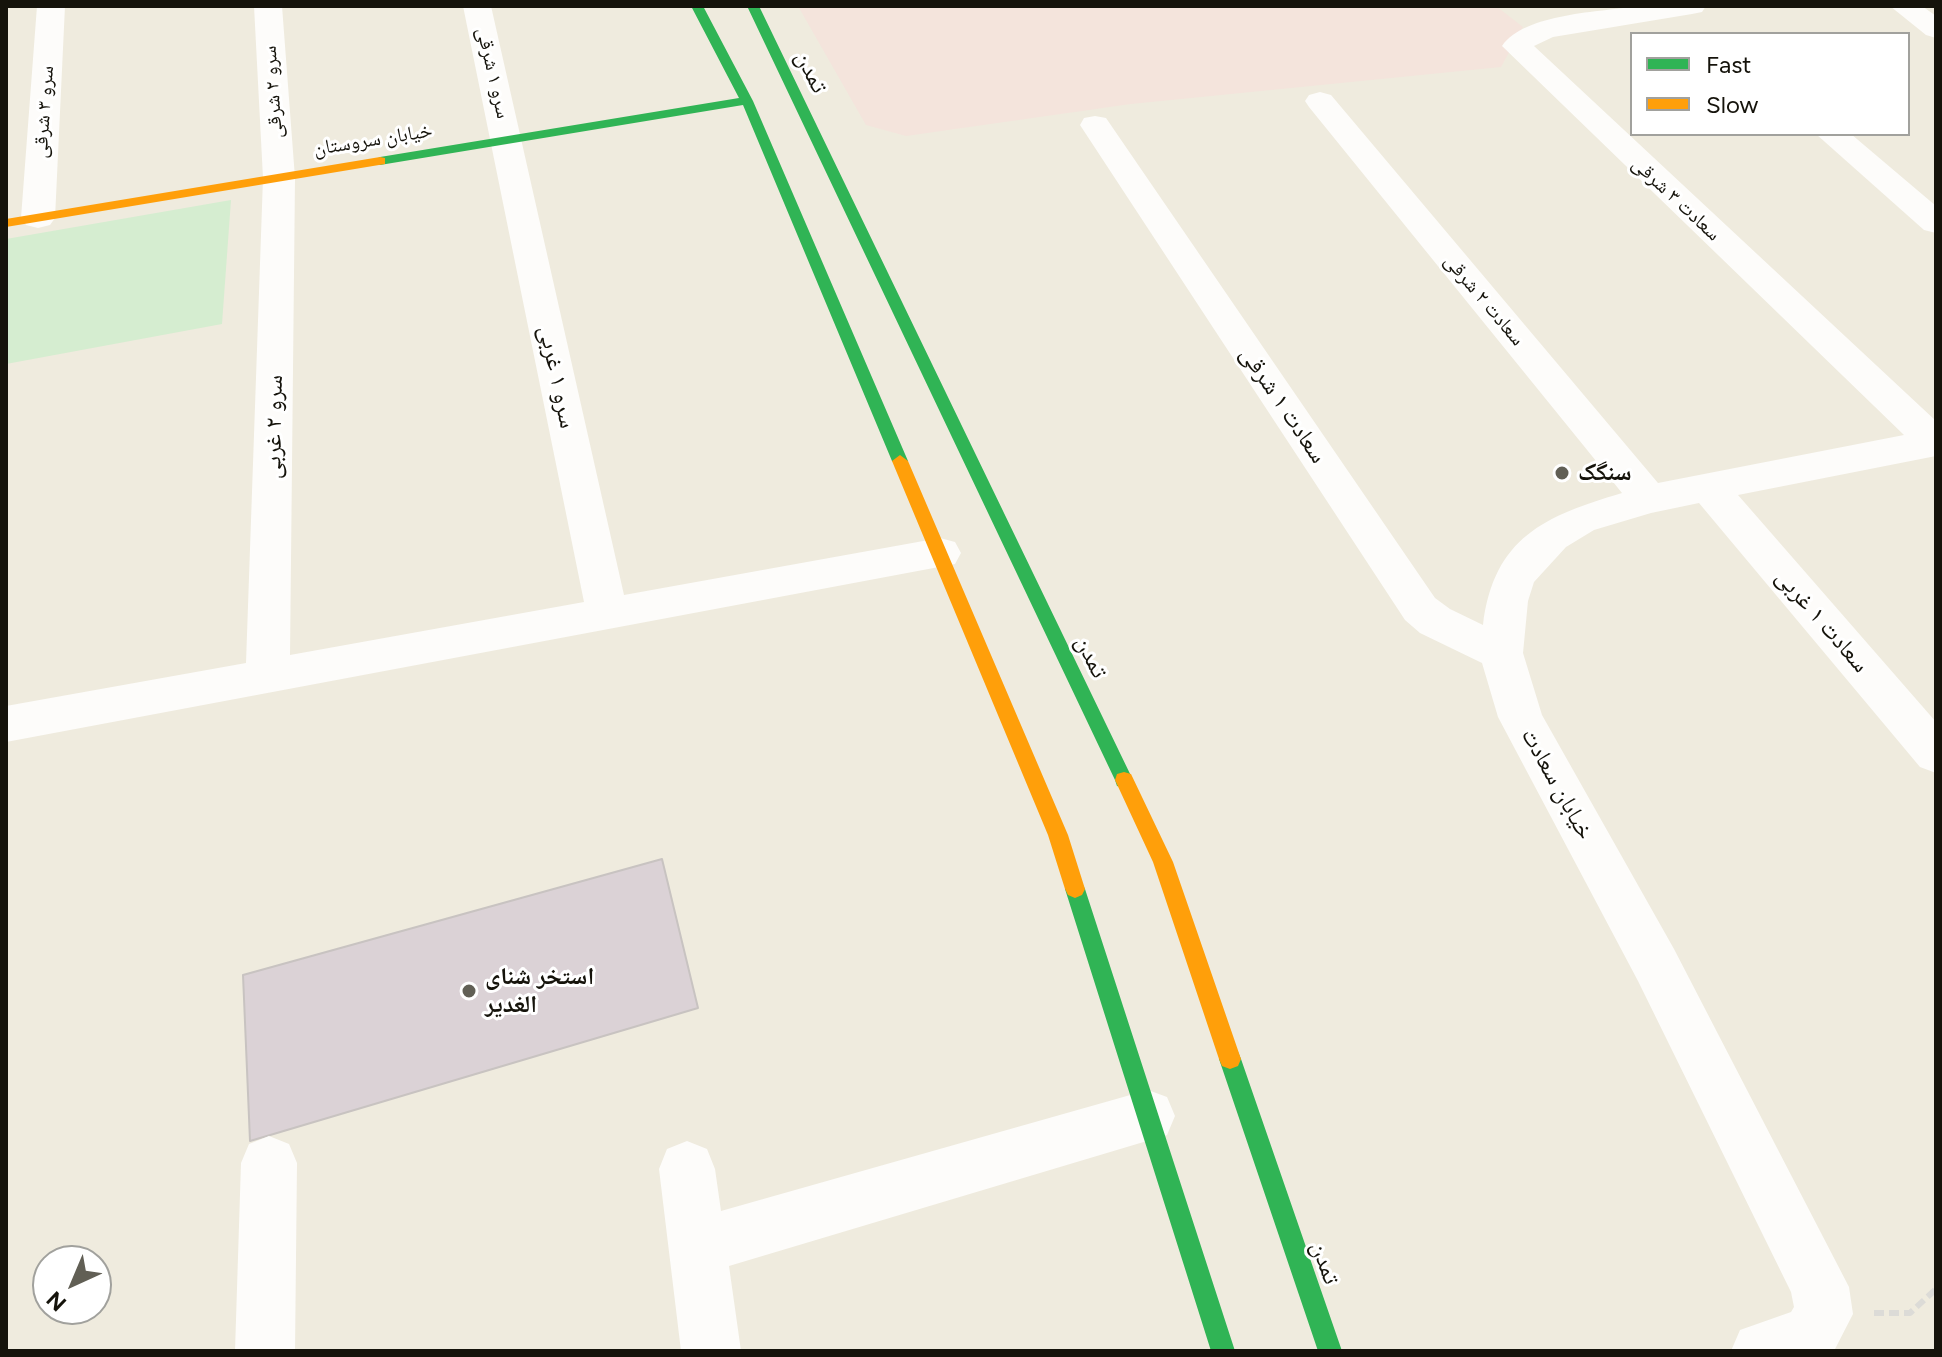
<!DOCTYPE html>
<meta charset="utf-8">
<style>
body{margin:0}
#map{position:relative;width:1942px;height:1357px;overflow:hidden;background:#efebde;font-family:Figtree,sans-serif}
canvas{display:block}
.frame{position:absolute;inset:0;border:8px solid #15130b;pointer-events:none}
.legend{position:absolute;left:1630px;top:32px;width:280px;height:104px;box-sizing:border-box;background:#fff;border:2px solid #a1a19d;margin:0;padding:10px 14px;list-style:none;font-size:24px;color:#15130b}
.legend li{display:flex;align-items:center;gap:16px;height:40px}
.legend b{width:40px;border:2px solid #a1a19d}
.north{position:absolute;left:32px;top:1245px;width:80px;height:80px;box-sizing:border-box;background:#fff;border:2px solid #a1a19d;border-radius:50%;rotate:224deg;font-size:22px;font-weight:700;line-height:32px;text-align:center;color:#15130b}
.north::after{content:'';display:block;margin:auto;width:28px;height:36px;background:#615f55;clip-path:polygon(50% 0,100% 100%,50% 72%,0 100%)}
</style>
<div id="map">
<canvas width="1942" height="1357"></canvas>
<div class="frame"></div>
<ul class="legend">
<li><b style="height:10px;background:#30b455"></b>Fast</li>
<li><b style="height:10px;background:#ff9f0a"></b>Slow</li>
</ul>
<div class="north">N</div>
</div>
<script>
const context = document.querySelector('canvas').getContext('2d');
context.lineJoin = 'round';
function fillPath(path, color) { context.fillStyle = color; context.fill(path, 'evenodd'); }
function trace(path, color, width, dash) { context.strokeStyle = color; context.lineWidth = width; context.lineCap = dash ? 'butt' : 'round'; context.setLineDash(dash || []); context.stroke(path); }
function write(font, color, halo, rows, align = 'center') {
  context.font = font + ' Figtree,"Noto Naskh Arabic",sans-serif'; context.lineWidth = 6; context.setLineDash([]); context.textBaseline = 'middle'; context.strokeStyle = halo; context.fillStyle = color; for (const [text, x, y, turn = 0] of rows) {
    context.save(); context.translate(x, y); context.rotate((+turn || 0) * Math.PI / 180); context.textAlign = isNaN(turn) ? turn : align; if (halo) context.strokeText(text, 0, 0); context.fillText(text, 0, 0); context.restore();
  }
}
fillPath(new Path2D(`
 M798,6H1496L1523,27L1501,67L1131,104L906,136L866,125Z`), '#f4e4dc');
fillPath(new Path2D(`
 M231,200L222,324L6,364V239Z`), '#d5edd0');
const building = new Path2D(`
 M662,859L698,1008L250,1141L243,975Z`);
fillPath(building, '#dbd2d6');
trace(building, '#c8c3c1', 2);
trace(new Path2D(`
 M1874,1313H1910L1936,1289`), '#dcdbd7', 6, [10, 5]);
fillPath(new Path2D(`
 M37,6H65L55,218L50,225L38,228L26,225L21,218Z
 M254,6H282L295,178L290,655L584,602L463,6H491L624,595L940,538L955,542L961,553L955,564L6,742V706L246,663L263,178Z
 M1639,6H1706L1702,12L1692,14L1553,37L1534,46L1936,421V456L1738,495L1936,722V773L1920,767L1699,503L1651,513L1594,530L1566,547L1534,582L1528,601L1523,653L1542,715L1674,949L1849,1287L1853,1314L1834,1351H1731L1740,1330L1791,1312L1794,1307L1791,1292L1638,981L1498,717L1482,663L1420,633L1405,620L1080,125L1084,118L1095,116L1106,118L1435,598L1450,609L1483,625C1494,537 1545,516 1622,493L1309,107L1305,101L1309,95L1320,92L1331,95L1658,483L1904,435L1502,46C1525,13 1601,12 1639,6Z
 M1890,6H1922L1936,16V38L1926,35Z
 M1816,134H1851L1936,206V233L1924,230Z
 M1148,1090L1167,1097L1175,1116L1167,1135L729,1266L741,1351H681L659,1169L667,1149L687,1141L707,1149L715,1169L721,1211Z
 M269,1136L289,1144L297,1163L295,1351H235L241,1163L249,1144Z`), '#fdfcfa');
fillPath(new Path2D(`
 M691,6H703L753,101L908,461L906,465L900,467L892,461L743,105L380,165L373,161L380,157L739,98Z
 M747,6H759L1133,780L1131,786L1124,788L1117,786L1115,780Z
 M1075,880L1082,883L1085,889L1235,1351H1211L1065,889L1068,883Z
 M1230,1049L1238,1052L1241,1059L1342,1351H1318L1219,1059L1222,1052Z`), '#30b455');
fillPath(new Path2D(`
 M380,157L385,158V164L6,227V219Z
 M900,455L908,461L1068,835L1085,889L1082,895L1075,898L1068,895L1065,889L1048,835L892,461Z
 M1124,772L1131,774L1173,862L1241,1059L1238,1066L1230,1069L1222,1066L1219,1059L1153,862L1115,780L1117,774Z`), '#ff9f0a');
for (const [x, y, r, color] of [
 [1562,473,8,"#615f55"],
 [469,991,8,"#615f55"]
]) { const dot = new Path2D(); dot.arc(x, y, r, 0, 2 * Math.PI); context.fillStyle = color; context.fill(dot); trace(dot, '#fff', 3); }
write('20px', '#15130b', '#fff', [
 ["سرو ۱ شرقی",493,73,77],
 ["سرو ۲ شرقی",273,92,-94],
 ["سرو ۳ شرقی",44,112,-86],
 ["خیابان سروستان",373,140,-9],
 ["سعادت ۳ شرقی",1676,199,43],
 ["سعادت ۲ شرقی",1484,300,50]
]);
write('24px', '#15130b', '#fff', [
 ["تمدن",811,72,64],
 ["سرو ۱ غربی",557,377,78],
 ["سعادت ۱ شرقی",1283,405,56],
 ["سرو ۲ غربی",274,427,-89],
 ["سعادت ۱ غربی",1822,621,49],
 ["تمدن",1091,657,64],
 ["خیابان سعادت",1557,784,61],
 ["تمدن",1325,1263,71]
]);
write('bold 24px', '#15130b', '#fff', [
 ["سنگک",1578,473],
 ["استخر شنای",485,977],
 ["الغدیر",485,1005]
], 'left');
</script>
